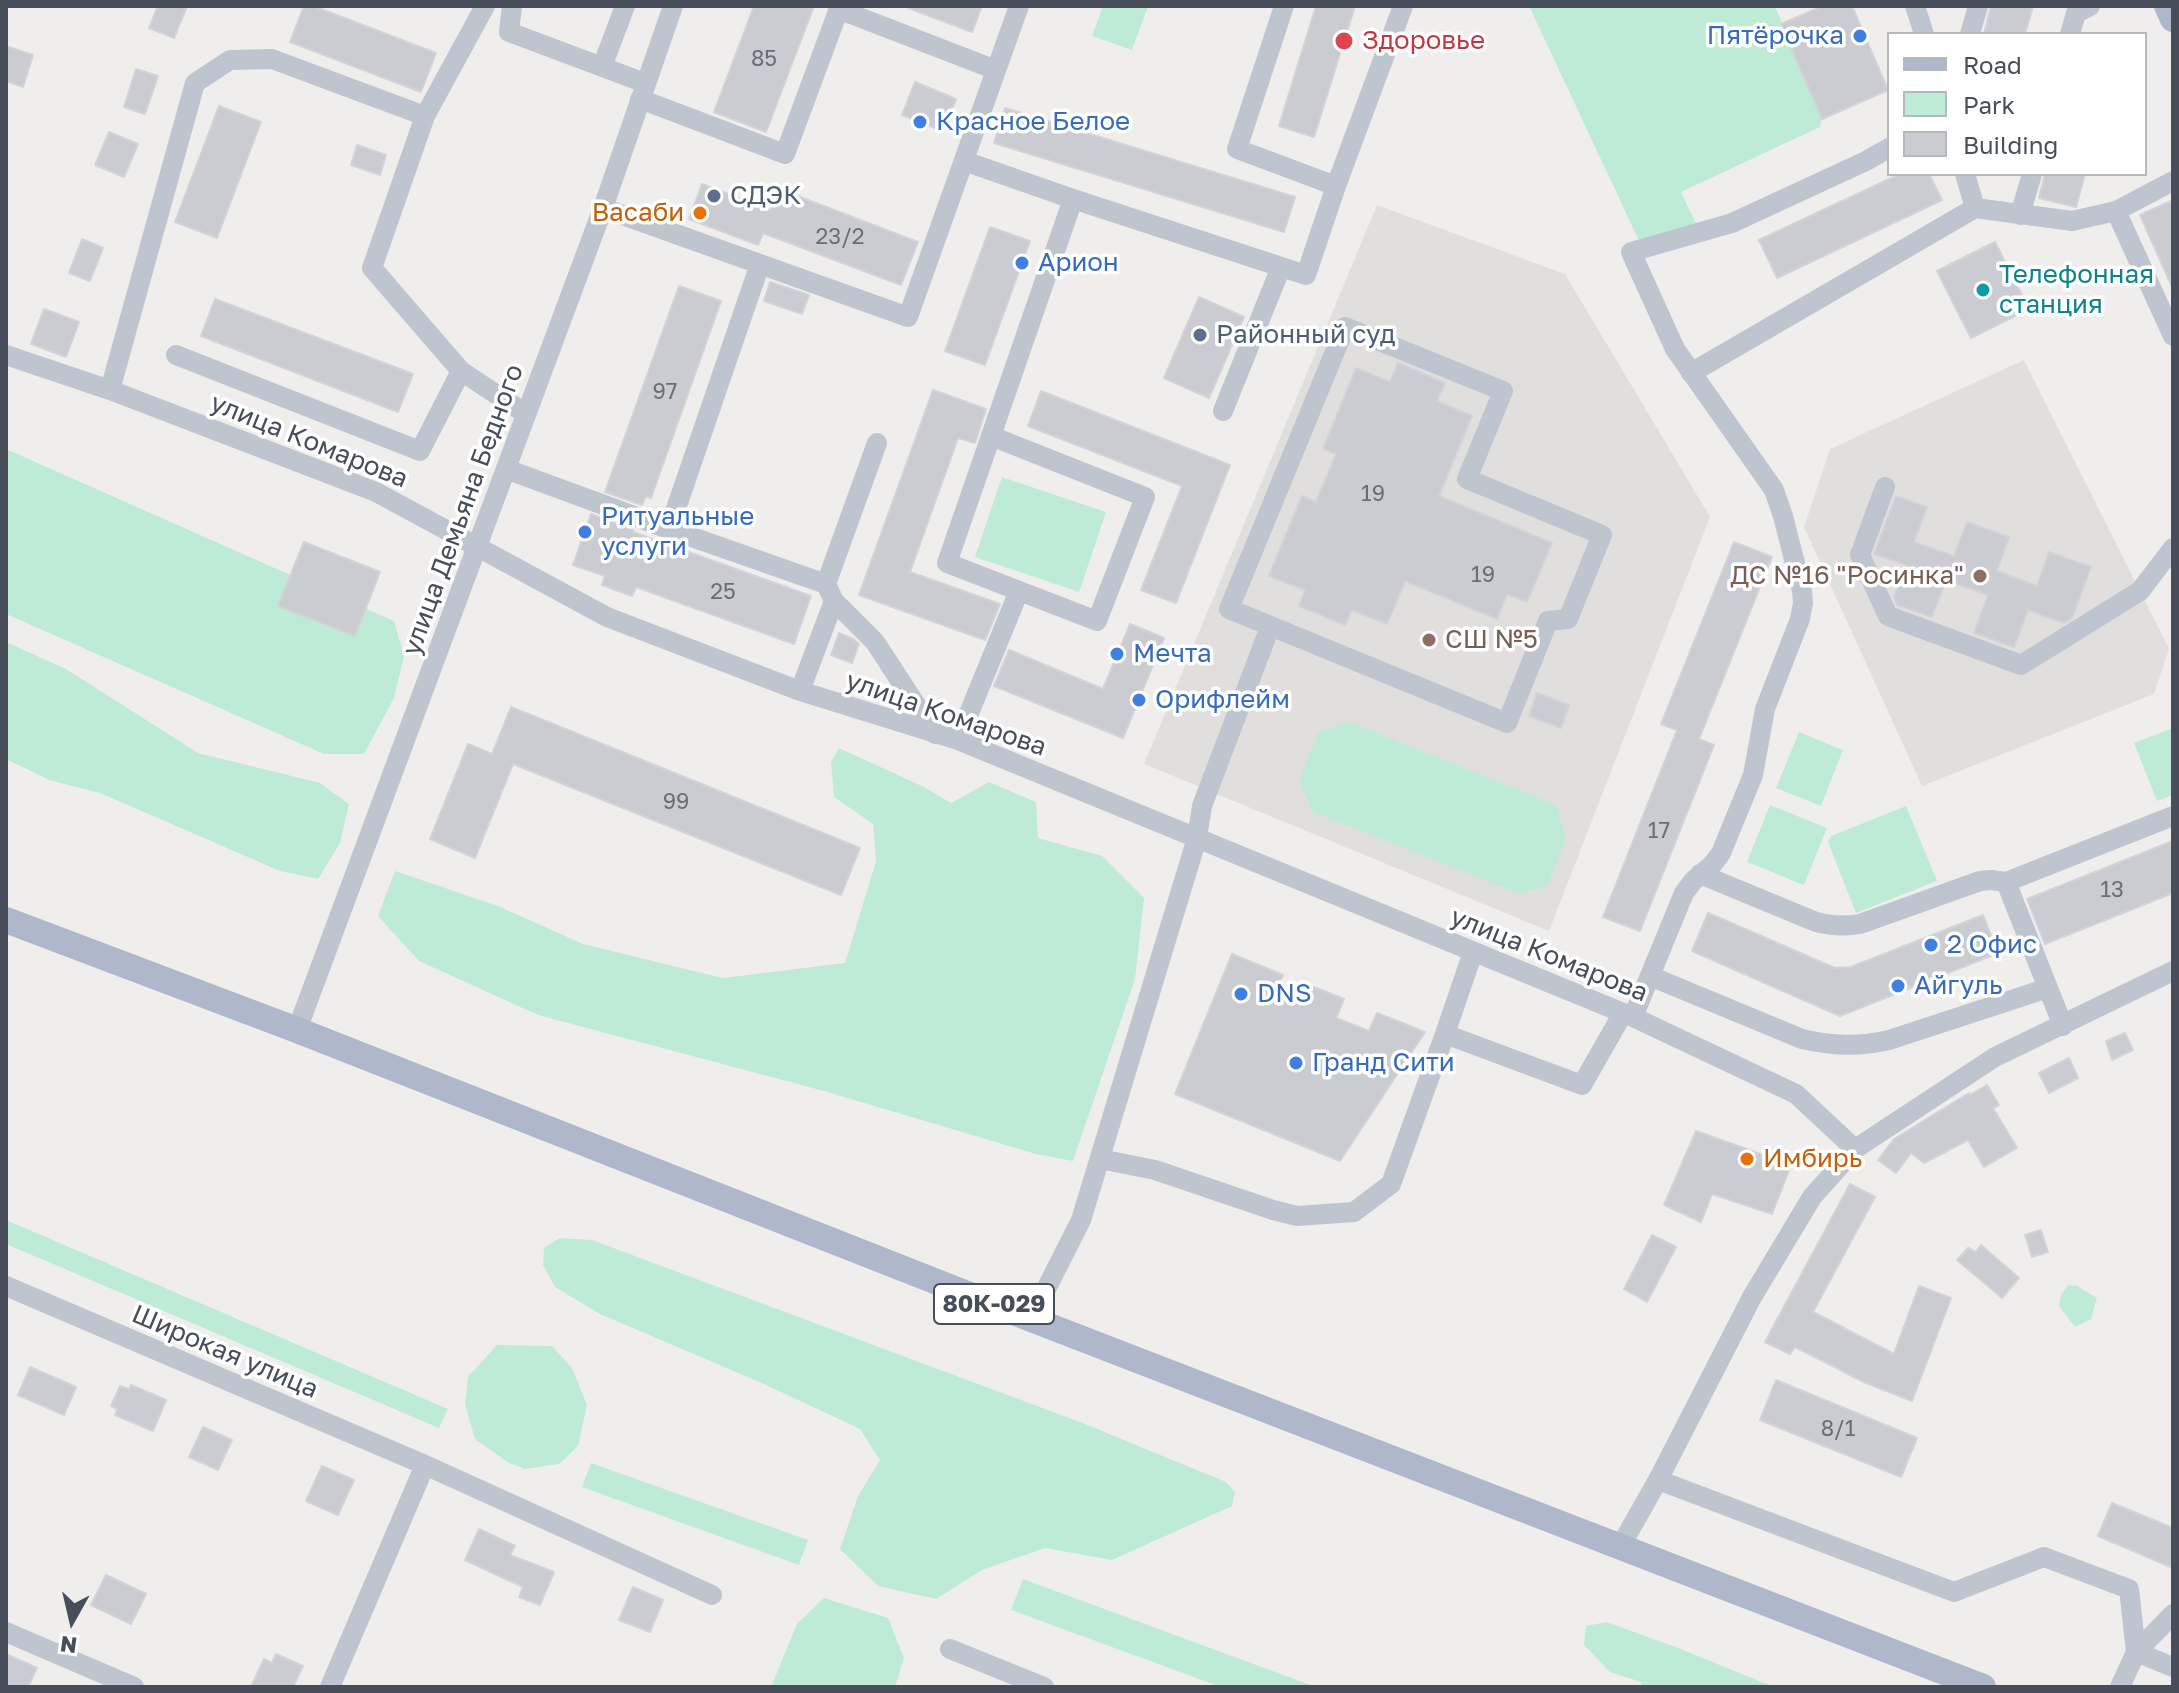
<!DOCTYPE html>
<meta charset="utf-8">
<style>
body{margin:0}
#map{position:relative;width:2179px;height:1693px;overflow:hidden;background:#f0eeed;font-family:"Golos Text",sans-serif}
canvas{display:block}
.frame{position:absolute;inset:0;border:8px solid #474e59;pointer-events:none}
.legend{position:absolute;left:1887px;top:32px;width:260px;height:144px;box-sizing:border-box;background:#fff;border:2px solid #b5b8bd;margin:0;padding:10px 14px;list-style:none;font-size:24px;color:#474e59}
.legend li{display:flex;align-items:center;gap:16px;height:40px}
.legend b{width:40px;border:2px solid #b5b8bd}
.north{position:absolute;left:32px;top:1581px;width:80px;height:80px;-webkit-text-stroke:6px #fff;paint-order:stroke;rotate:188deg;font-size:22px;font-weight:700;line-height:32px;text-align:center;color:#474e59}
.north::after{content:'';display:block;margin:auto;width:28px;height:36px;background:#474e59;clip-path:polygon(50% 0,100% 100%,50% 72%,0 100%)}
</style>
<div id="map">
<canvas width="2179" height="1693"></canvas>
<div class="frame"></div>
<ul class="legend">
<li><b style="height:10px;background:#afb8ca"></b>Road</li>
<li><b style="height:22px;background:#beebd6"></b>Park</li>
<li><b style="height:22px;background:#caccd2"></b>Building</li>
</ul>
<div class="north">N</div>
</div>
<script>
const context = document.querySelector('canvas').getContext('2d');
context.lineJoin = 'round';
function fillPath(path, color) { context.fillStyle = color; context.fill(path, 'evenodd'); }
function trace(path, color, width, dash) { context.strokeStyle = color; context.lineWidth = width; context.lineCap = dash ? 'butt' : 'round'; context.setLineDash(dash || []); context.stroke(path); }
function write(font, color, halo, rows, align = 'center') {
  context.font = font + ' "Golos Text",sans-serif'; context.lineWidth = 7; context.setLineDash([]); context.textBaseline = 'middle'; context.strokeStyle = halo; context.fillStyle = color; for (const [text, x, y, turn = 0] of rows) {
    context.save(); context.translate(x, y); context.rotate((+turn || 0) * Math.PI / 180); context.textAlign = isNaN(turn) ? turn : align; if (halo) context.strokeText(text, 0, 0); context.fillText(text, 0, 0); context.restore();
  }
}
fillPath(new Path2D(`
 M1377,205L1565,274L1710,517L1549,931L1144,764Z
 M2024,360L2169,649L2154,694L1922,786L1804,527L1830,449Z`), '#e1dfde');
fillPath(new Path2D(`
 M1103,6H1148L1132,50L1092,36Z
 M1529,6H1775L1822,119L1820,127L1681,192L1697,226L1641,245Z
 M6,449L394,621L404,656L394,698L364,754H324L6,614Z
 M1002,477L1106,512L1079,592L975,557Z
 M6,642L66,669L198,753L320,783L349,804L340,843L318,879L280,871L100,793L49,780L6,759Z
 M1350,722L1556,805L1566,839L1547,886L1520,894L1313,812L1299,781L1318,733Z
 M2173,728V795L2157,801L2134,743Z
 M1799,732L1843,750L1821,806L1776,788Z
 M839,748L924,787L951,803L989,782L1036,802L1038,838L1102,856L1144,898L1135,979L1073,1161L1036,1154L824,1091L538,1015L419,961L378,916L395,871L498,906L583,944L723,978L845,963L876,861L873,824L834,797L831,762Z
 M1770,805L1827,828L1804,885L1747,862Z
 M1906,806L1937,881L1856,913L1828,842L1831,836Z
 M6,1220L448,1409L439,1428L6,1244Z
 M560,1238L592,1240L1080,1422L1226,1482L1235,1492L1232,1506L1112,1560L1045,1548L982,1570L936,1599L878,1586L840,1549L858,1496L880,1460L860,1429L764,1384L600,1314L555,1287L543,1265L544,1248Z
 M2068,1285L2077,1286L2097,1298L2091,1319L2075,1327L2059,1306L2061,1295Z
 M497,1345L552,1346L572,1368L587,1405L578,1446L559,1464L525,1469L509,1463L475,1439L465,1404L468,1377Z
 M591,1463L808,1540L799,1565L582,1487Z
 M1023,1579L1316,1687H1221L1011,1610Z
 M824,1598L888,1618L904,1658L895,1687H771L797,1624Z
 M1607,1622L1678,1648L1774,1687H1641V1682L1610,1672L1584,1645L1586,1626Z`), '#beebd6');
const building = new Path2D(`
 M158,6H187L174,38L149,28Z
 M304,6H313L436,53L421,92L290,42Z
 M754,6H814L766,132L714,112Z
 M908,6H982L972,32L908,8Z
 M1316,6H1355L1314,137L1279,126Z
 M1823,6H1852L1888,90L1822,119L1781,24Z
 M1991,6H2033L2025,34H1984Z
 M6,46L33,55L23,87L6,81Z
 M136,69L158,76L145,114L124,107Z
 M915,82L956,99L943,131L902,115Z
 M219,106L261,122L217,238L175,222Z
 M1005,108L1295,197L1284,232L994,143Z
 M109,132L138,144L124,177L95,165Z
 M357,145L386,155L380,175L351,165Z
 M1900,174H1929L1942,200L1777,278L1759,240Z
 M2045,174H2085L2076,207L2039,198Z
 M702,184L771,210L779,189L918,242L901,285L763,233L758,245L689,219Z
 M2173,200V289L2140,215Z
 M990,227L1030,241L985,365L945,351Z
 M82,239L103,248L90,281L69,273Z
 M1995,242L2029,309L1971,338L1937,271Z
 M770,282L809,295L802,314L764,301Z
 M679,286L721,301L651,498L646,496L642,505L605,492Z
 M1199,297L1244,317L1209,398L1164,378Z
 M215,299L413,374L398,412L201,336Z
 M44,309L79,322L66,357L31,344Z
 M1398,363L1445,383L1437,401L1472,416L1439,496L1552,543L1527,602L1507,594L1497,619L1405,581L1387,624L1352,610L1345,625L1299,606L1305,590L1269,576L1302,496L1316,502L1336,454L1323,449L1356,368L1390,382Z
 M933,390L986,409L975,443L958,438L910,572L1000,604L985,640L859,595Z
 M1041,391L1230,465L1176,603L1141,590L1182,486L1028,426Z
 M1896,496L1927,507L1914,542L1954,556L1967,522L2009,537L1997,571L2037,586L2049,552L2091,567L2072,618L2064,623L2028,610L2014,647L1974,633L1988,595L1946,580L1932,617L1897,605L1894,597L1906,565L1874,554Z
 M591,514L633,530V532L811,596L794,644L636,587L632,596L602,585L605,576L573,565Z
 M304,542L380,572L355,636L278,606Z
 M1734,542L1772,557L1699,739L1714,745L1640,931L1603,917L1677,730L1661,724Z
 M1130,624L1164,638L1123,738L994,686L1009,650L1103,689Z
 M839,633L853,639L859,644L852,663L831,655Z
 M1537,693L1569,705L1561,728L1529,716Z
 M511,707L860,848L841,895L513,764L475,858L430,839L468,744L492,754Z
 M2173,841V893L2045,944L2027,899Z
 M1708,913L1835,968L1851,967L1983,915L1998,953L1840,1016L1692,951Z
 M1232,954L1283,975L1276,991L1307,1004L1314,987L1344,999L1336,1018L1369,1031L1377,1013L1425,1032L1340,1161L1175,1094Z
 M2125,1033L2133,1050L2112,1060L2106,1041Z
 M2069,1058L2078,1078L2049,1093L2039,1073Z
 M1987,1085L1999,1105L1993,1108L2017,1148L1984,1167L1968,1140L1924,1163L1911,1153L1896,1173L1878,1160L1894,1139L1969,1093L1970,1095Z
 M1696,1131L1791,1165L1772,1214L1712,1194L1701,1222L1664,1205Z
 M1850,1184L1875,1197L1813,1312L1894,1354L1919,1286L1951,1298L1912,1401L1866,1383L1795,1347L1790,1354L1765,1342Z
 M2041,1230L2048,1252L2032,1257L2025,1235Z
 M1652,1235L1676,1247L1647,1302L1624,1289Z
 M1981,1245L2019,1278L2002,1298L1957,1260L1968,1248L1976,1252Z
 M30,1367L76,1387L64,1415L18,1395Z
 M1776,1380L1917,1438L1901,1477L1760,1420Z
 M131,1385L166,1400L153,1431L115,1415L117,1409L111,1406L120,1386L129,1389Z
 M203,1427L232,1440L218,1470L189,1457Z
 M322,1466L354,1480L338,1515L306,1501Z
 M2112,1503L2173,1528V1568L2098,1536Z
 M479,1529L515,1546L510,1555L554,1572L540,1605L519,1597L523,1587L465,1560Z
 M106,1575L146,1594L131,1624L91,1605Z
 M633,1587L663,1600L650,1632L619,1620Z
 M6,1654L37,1668L28,1687H12L6,1684Z
 M276,1654L303,1666L293,1687H251L264,1659L272,1663Z`);
fillPath(building, '#caccd2');
trace(building, '#d2d3d8', 2);
trace(new Path2D(`
 M512,6L509,32L645,83
 M1284,6L1237,149L1336,186
 M1915,6L1924,34
 M838,9L996,70
 M1970,34L1978,6
 M2070,34L2076,13L2090,6
 M602,67L625,6
 M640,99L785,154L840,6
 M425,116L485,6
 M964,161L1073,199L1306,275L1336,186L1403,6
 M1965,174L1975,208
 M603,208L908,317L1019,6
 M2116,211L2173,336
 M2020,215L2032,174
 M760,264L669,529L826,584L834,601L800,691
 M1345,327L1503,391L1467,479L1602,535L1568,619L1548,621L1507,723L1229,609Z
 M6,355L110,390L376,492L607,617L800,691L958,740L1633,1017L1796,1094L1855,1149
 M176,355L420,451L461,371
 M1691,373L1975,208L2072,221L2116,211L2173,181
 M110,390L195,83L230,60L272,59L425,116L372,268L461,371L526,414
 M1223,411L1281,267
 M991,436L1145,497L1097,621L947,563L1073,199
 M506,469L669,529
 M1885,487L1860,555L1888,616L2021,665L2140,591L2173,548
 M826,584L877,443
 M834,601L875,642L935,734
 M958,740L1019,591
 M1700,874L1816,922C1832,926 1844,927 1860,924L1980,881L1991,880L2006,882
 M1473,952L1445,1034L1582,1085L1623,1013
 M1650,976L1802,1039C1833,1046 1858,1047 1889,1040L2048,988
 M1633,1017L1684,893L1693,881L1712,865L1721,853L1753,775L1765,709L1800,619L1803,603L1802,591L1783,516L1774,490L1675,349L1631,252L1732,223L1866,161L1889,148
 M2063,1026L2006,882L2173,816
 M297,1030L603,208L673,6
 M1100,1159L1155,1170L1273,1210L1297,1216L1354,1212L1391,1184L1445,1034
 M6,1286L425,1465L712,1595
 M1031,1319L1081,1220L1197,838L1202,806L1270,627
 M1658,1480L1954,1592L2044,1557L2129,1589L2136,1652L2173,1614
 M1620,1547L1658,1480L1752,1297L1812,1197L1855,1149L1995,1057L2173,971
 M6,1632L134,1687
 M950,1649L1044,1687
 M330,1687L425,1465
 M2120,1687L2136,1652L2173,1667`), '#bfc5ce', 20);
trace(new Path2D(`
 M2167,6L2173,19
 M6,920L297,1030L1031,1319L1983,1687`), '#afb8ca', 26);
for (const [x, y, r, color] of [
 [1860,36,8,"#3f7fe0"],
 [1344,41,10,"#e0444e"],
 [920,122,8,"#3f7fe0"],
 [714,196,8,"#5c6f8a"],
 [700,213,8,"#e8710a"],
 [1022,263,8,"#3f7fe0"],
 [1983,290,8,"#0f9aa8"],
 [1200,335,8,"#5c6f8a"],
 [585,532,8,"#3f7fe0"],
 [1980,576,8,"#8d6e63"],
 [1429,640,8,"#8d6e63"],
 [1117,654,8,"#3f7fe0"],
 [1139,700,8,"#3f7fe0"],
 [1931,945,8,"#3f7fe0"],
 [1898,986,8,"#3f7fe0"],
 [1241,994,8,"#3f7fe0"],
 [1296,1063,8,"#3f7fe0"],
 [1747,1159,8,"#e8710a"]
]) { const dot = new Path2D(); dot.arc(x, y, r, 0, 2 * Math.PI); context.fillStyle = color; context.fill(dot); trace(dot, '#fff', 3); }
write('22px', '#686e77', null, [
 ["85",764,59],
 ["23/2",840,237],
 ["97",665,392],
 ["19",1373,494],
 ["19",1483,575],
 ["25",723,592],
 ["99",676,802],
 ["17",1659,831],
 ["13",2112,890],
 ["8/1",1838,1429]
]);
for (const [x, y, w] of [
 [994,1304,120]
]) { const box = new Path2D(); box.roundRect(x - w / 2, y - 20, w, 40, 6); context.fillStyle = '#fff'; context.fill(box); trace(box, '#474e59', 2); }
write('bold 24px', '#474e59', null, [
 ["80К-029",994,1304]
]);
write('26px', '#366cbe', '#fff', [
 ["Пятёрочка",1844,36,"right"],
 ["Красное Белое",936,122],
 ["Арион",1038,263],
 ["Ритуальные",601,517],
 ["услуги",601,547],
 ["Мечта",1133,654],
 ["Орифлейм",1155,700],
 ["2 Офис",1947,945],
 ["Айгуль",1914,986],
 ["DNS",1257,994],
 ["Гранд Сити",1312,1063]
], 'left');
write('26px', '#be3a42', '#fff', [
 ["Здоровье",1362,41]
], 'left');
write('26px', '#4e5e75', '#fff', [
 ["СДЭК",730,196],
 ["Районный суд",1216,335]
], 'left');
write('26px', '#c56008', '#fff', [
 ["Васаби",684,213],
 ["Имбирь",1763,1159,"left"]
], 'right');
write('26px', '#0d838f', '#fff', [
 ["Телефонная",1999,275],
 ["станция",1999,305]
], 'left');
write('26px', '#474e59', '#fff', [
 ["улица Комарова",309,441,22],
 ["улица Демьяна Бедного",463,510,-70],
 ["улица Комарова",946,714,19],
 ["улица Комарова",1549,955,22],
 ["Широкая улица",225,1352,23]
]);
write('26px', '#785e54', '#fff', [
 ["ДС №16 \"Росинка\"",1964,576],
 ["СШ №5",1445,640,"left"]
], 'right');
</script>
